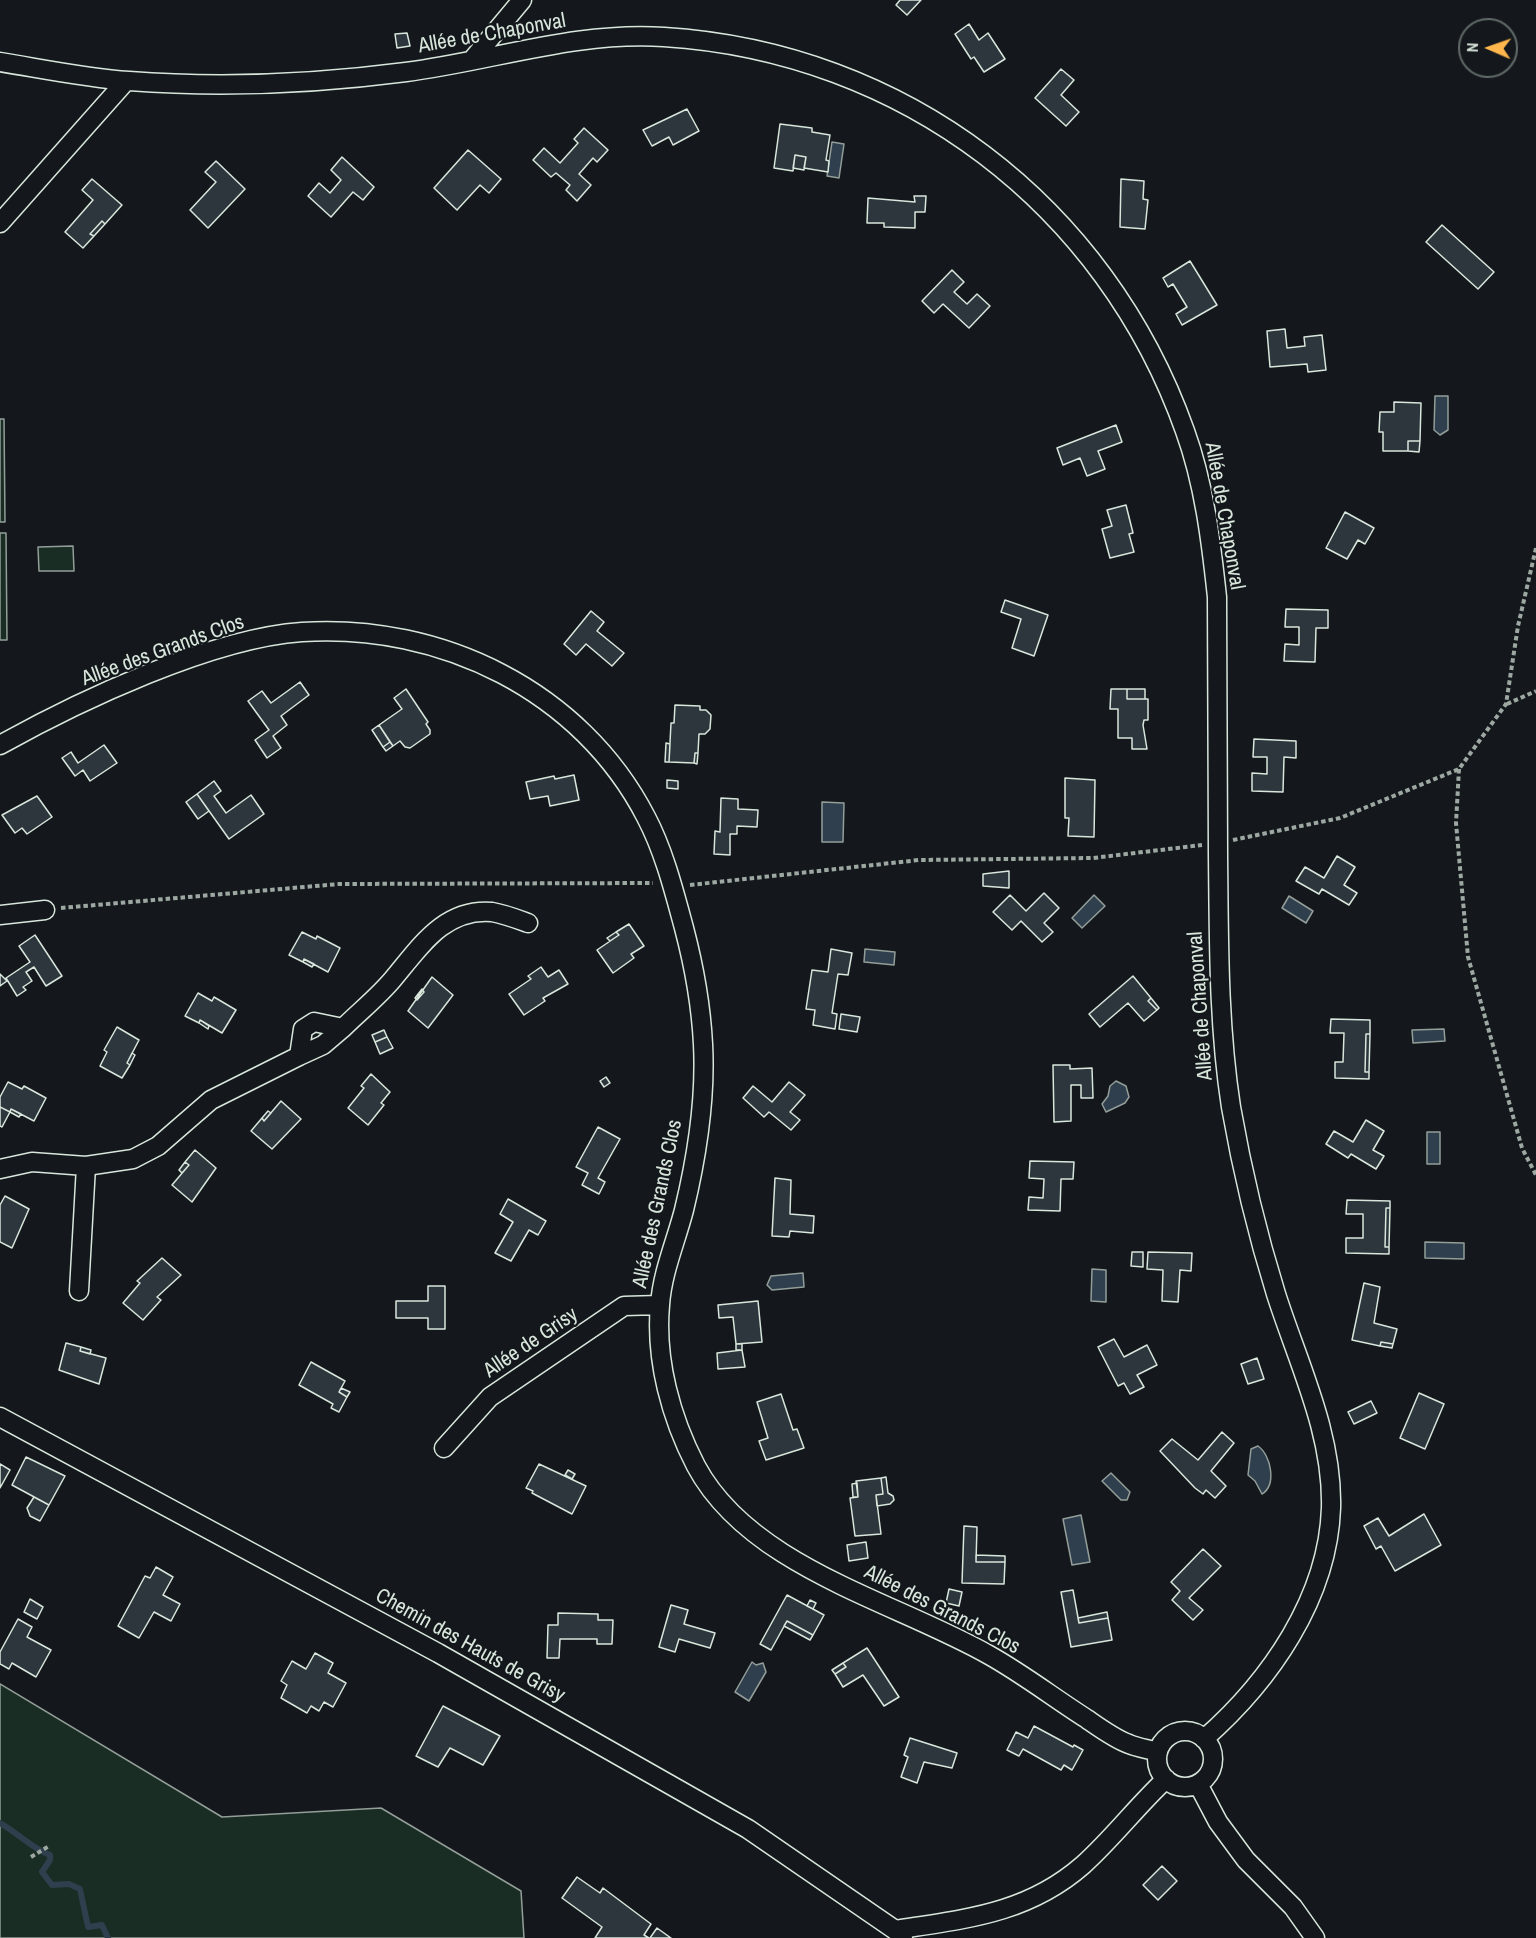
<!DOCTYPE html>
<meta charset="utf-8">
<style>
body{margin:0}
#map{position:relative;width:1536px;height:1938px;overflow:hidden;background:#14181c;font-family:"Archivo Narrow",sans-serif}
canvas{display:block}
.north{position:absolute;left:1458px;top:18px;width:60px;height:60px;box-sizing:border-box;background:#14181c;border:2px solid #626a69;border-radius:50%;rotate:272deg;font-size:16px;font-weight:700;line-height:24px;text-align:center;color:#d8e6dc}
.north::after{content:'';display:block;margin:auto;width:21px;height:27px;background:#ffb74d;clip-path:polygon(50% 0,100% 100%,50% 72%,0 100%)}
</style>
<div id="map">
<canvas width="1536" height="1938"></canvas>
<div class="north">N</div>
</div>
<script>
const context = document.querySelector('canvas').getContext('2d');
context.lineJoin = 'round';
function fillPath(path, color) { context.fillStyle = color; context.fill(path, 'evenodd'); }
function trace(path, color, width, dash) { context.strokeStyle = color; context.lineWidth = width; context.lineCap = dash ? 'butt' : 'round'; context.setLineDash(dash || []); context.stroke(path); }
function write(font, color, halo, rows, align = 'center') {
  context.font = font + ' "Archivo Narrow",sans-serif'; context.lineWidth = 4.5; context.setLineDash([]); context.textBaseline = 'middle'; context.strokeStyle = halo; context.fillStyle = color; for (const [text, x, y, turn = 0] of rows) {
    context.save(); context.translate(x, y); context.rotate((+turn || 0) * Math.PI / 180); context.textAlign = isNaN(turn) ? turn : align; if (halo) context.strokeText(text, 0, 0); context.fillText(text, 0, 0); context.restore();
  }
}
const green = new Path2D(`
 M0,419H4L5,522H0Z
 M0,533H6L7,640H0Z
 M73,546L74,571H39L38,547Z
 M0,1684L222,1817L381,1808L521,1891L524,1938H0Z`);
fillPath(green, '#1a2d24');
trace(green, '#939e99', 1.5);
const water = new Path2D(`
 M832,142L844,144L839,178L827,176Z
 M1435,396H1448V430L1440,435L1434,430Z
 M822,802L844,803L843,842H822Z
 M1094,895L1105,906L1082,928L1072,918Z
 M1289,896L1313,911L1306,923L1282,908Z
 M865,949L895,952L894,965L864,962Z
 M1444,1029L1445,1041L1413,1043L1412,1030Z
 M1116,1081L1126,1086L1129,1097L1125,1103L1106,1112L1102,1104L1108,1096L1110,1086Z
 M1427,1132H1440V1164H1427Z
 M1425,1242L1464,1243V1259L1425,1258Z
 M1092,1269L1106,1270V1302L1091,1301Z
 M803,1273L804,1287L772,1290L767,1285L771,1276Z
 M1258,1446C1271,1455 1277,1485 1262,1494L1255,1481L1248,1475L1251,1449Z
 M1111,1473L1130,1492L1127,1500H1121L1102,1481Z
 M1081,1515L1090,1562L1072,1565L1063,1519Z
 M752,1662L756,1665L763,1663L766,1672L749,1701L735,1692Z`);
fillPath(water, '#2f3f4d');
trace(water, '#939e99', 1.5);
trace(new Path2D(`
 M0,1823C18,1833 30,1847 50,1855V1860L42,1872L52,1885L69,1884L80,1889L88,1927L102,1925L108,1938`), '#2f3f4d', 6);
const building = new Path2D(`
 M900,0H921L907,15L896,5Z
 M969,24L979,40L988,33L1005,59L984,72L974,57L971,59L955,34Z
 M407,33L410,46L397,48L395,34Z
 M1061,69L1074,80L1061,95L1079,112L1066,126L1035,98Z
 M687,109L699,131L673,145L669,137L652,146L643,130Z
 M780,124L812,128V132L830,135L826,160L829,161L828,172L804,168L806,157L795,155L793,171L774,168Z
 M584,128L608,150L597,162L593,158L579,174L591,185L577,201L566,190L570,185L556,173L551,177L533,160L544,148L560,163L578,143L574,139Z
 M468,150L501,179L489,193L480,185L457,210L434,188Z
 M795,155L806,157L804,170L793,168Z
 M342,157L374,187L363,200L353,192L331,217L308,196L319,183L330,193L341,180L331,170Z
 M216,161L245,189L208,228L190,210L216,182L205,172Z
 M92,179L122,205L105,224L102,221L90,234L94,236L83,248L65,232L93,200L82,190Z
 M1121,179L1144,181L1143,199L1148,200L1145,229L1120,227Z
 M914,196H926L925,212H915V228L884,227V223H867L868,198L915,202Z
 M102,221L105,224L94,236L90,234Z
 M1442,225L1494,272L1478,289L1426,242Z
 M1190,261L1217,305L1182,325L1176,314L1187,307L1173,284L1168,287L1163,278Z
 M952,270L964,282L954,292L967,304L977,294L990,306L969,328L943,304L934,313L922,301Z
 M1285,329L1287,348L1305,346L1304,337L1322,335L1326,370L1308,372L1307,364L1270,367L1267,331Z
 M1394,402L1421,403L1420,441H1408V451H1383V432H1379L1380,412H1394Z
 M1116,425L1122,442L1098,451L1105,469L1087,476L1080,458L1063,465L1057,448Z
 M1408,441H1420L1419,452L1408,451Z
 M1126,505L1133,533L1129,534L1134,552L1110,558L1102,529L1112,526L1107,510Z
 M1345,512L1374,528L1365,544L1358,540L1347,559L1326,548Z
 M1005,600L1048,615L1034,656L1012,648L1021,619L1001,612Z
 M1286,609L1328,610V628H1316L1315,662L1284,661L1285,644L1299,645V627H1285Z
 M591,611L604,622L597,631L624,653L612,666L586,644L576,655L564,644Z
 M300,682L309,695L281,716L287,725L273,736L281,748L267,758L255,740L269,730L248,701L262,691L271,703Z
 M406,689L428,722L426,724L430,730V734L410,748L405,747L400,741L393,746L379,725L402,709L394,698Z
 M1111,689H1127V699H1148V720H1144L1143,725L1147,749H1132V738H1118V709H1110Z
 M1127,689H1145V699H1127Z
 M675,705L700,706V710H706L711,715L710,729L705,734H699L698,753H695L694,763L669,762L671,723H674Z
 M379,725L390,742L383,747L372,730Z
 M1254,739L1296,741V758L1284,757L1283,792L1252,791V773L1267,774V757H1253Z
 M390,742L393,746L386,751L383,747Z
 M666,743L670,744L669,762H665Z
 M104,745L117,763L90,781L83,770L75,776L62,758L71,752L78,763Z
 M695,753H698L697,764L694,763Z
 M574,775L579,800L550,806L548,796L530,799L526,782L554,776L555,779Z
 M1065,778L1095,780L1094,837L1068,836L1069,818H1065Z
 M667,780L678,781V789L667,788Z
 M214,781L221,791L214,796L226,813L251,795L264,814L229,839L197,794Z
 M197,794L209,811L198,819L186,802Z
 M37,796L52,817L27,834L22,828L15,833L2,815Z
 M721,798L738,799V809L758,810L757,827L737,826V834H730V855L714,854L715,831L720,832Z
 M1337,856L1355,867L1344,885L1357,893L1349,905L1322,889L1319,894L1296,881L1305,867L1324,878Z
 M1009,871V888L983,886V874Z
 M1044,893L1059,908L1044,923L1053,932L1042,942L1021,921L1012,930L993,912L1010,895L1026,911Z
 M629,924L644,946L631,954L634,958L613,973L597,950L619,935L616,932Z
 M302,932L316,939L317,936L340,948L328,972L304,959L303,962L289,955Z
 M616,932L619,935L610,941L607,938Z
 M35,935L62,976L46,986L34,967L26,972L32,981L23,987L26,990L17,996L6,978L30,962L19,946Z
 M831,949L852,953L848,975L838,974L832,1013L837,1014L835,1029L813,1025L815,1010L806,1009L812,970L828,972Z
 M304,959L314,964L312,967L303,962Z
 M541,967L548,977L559,970L568,984L543,998L545,1001L524,1015L509,994L531,979L528,976Z
 M0,974L7,981L0,986Z
 M1133,976L1151,998L1148,1001L1157,1010L1144,1021L1128,1003L1100,1027L1089,1014Z
 M432,977L453,995L428,1028L408,1011Z
 M422,989L424,992L417,1000L415,998Z
 M198,993L212,1001L214,997L236,1010L222,1033L200,1020L199,1023L185,1016Z
 M1151,998L1159,1008L1157,1010L1148,1001Z
 M841,1014L860,1017L857,1032L839,1029Z
 M1331,1019L1370,1020V1034H1366L1365,1072H1369V1079L1335,1078V1062H1343L1344,1033H1330Z
 M200,1020L209,1026L208,1029L199,1023Z
 M117,1027L139,1040L127,1063L130,1065L122,1078L100,1066L107,1052L104,1050Z
 M384,1030L387,1037L375,1042L372,1035Z
 M1366,1034H1370L1369,1072H1365Z
 M387,1037L393,1048L380,1054L375,1042Z
 M132,1053L135,1055L130,1065L127,1063Z
 M1053,1065H1070V1069L1092,1068L1093,1098H1081V1085H1071V1121L1054,1122Z
 M371,1074L390,1092L381,1103L384,1105L368,1125L348,1108L364,1088L361,1086Z
 M606,1077L610,1083L604,1087L600,1081Z
 M8,1082L22,1089L24,1086L46,1098L34,1121L11,1109L10,1112L0,1107V1097Z
 M789,1082L805,1095L790,1112L800,1120L791,1130L769,1112L764,1117L743,1098L753,1086L772,1102Z
 M281,1101L301,1119L272,1149L251,1131L262,1118L264,1121Z
 M0,1107L10,1112L2,1127L0,1126Z
 M11,1109L21,1114L19,1117L10,1112Z
 M268,1111L271,1113L264,1121L262,1118Z
 M1366,1120L1384,1131L1373,1150L1384,1156L1376,1169L1351,1154L1348,1158L1326,1144L1334,1131L1353,1142Z
 M598,1127L620,1139L598,1178L605,1182L599,1194L582,1185L588,1173L576,1167Z
 M195,1150L216,1168L192,1202L172,1185L189,1165L185,1162Z
 M1030,1161L1074,1162L1073,1179H1061L1060,1211L1028,1210L1029,1197L1043,1198L1044,1179L1029,1178Z
 M185,1162L189,1165L182,1173L179,1170Z
 M775,1178L791,1180L790,1214L814,1216L813,1233L790,1231L789,1237L772,1236Z
 M5,1196L29,1209L12,1248L0,1242V1205Z
 M508,1199L546,1221L538,1235L529,1230L511,1261L495,1253L513,1222L500,1214Z
 M1347,1200L1390,1201V1208H1386L1385,1247H1389V1254L1346,1253V1238H1363V1214H1346Z
 M1386,1208H1390L1389,1247H1385Z
 M1132,1252H1143V1267L1131,1266Z
 M1148,1252L1192,1253L1191,1271L1180,1270L1178,1302L1162,1301L1163,1270L1147,1269Z
 M162,1258L181,1275L157,1297L161,1300L143,1320L123,1303L140,1283L137,1281Z
 M1364,1283L1380,1287L1374,1323L1397,1329L1393,1344L1381,1342L1380,1346L1352,1340Z
 M428,1286H445V1329H428V1318H396V1301H428Z
 M758,1301L762,1342L736,1344L733,1317L719,1318L718,1305Z
 M1114,1339L1124,1357L1147,1345L1157,1365L1137,1375L1144,1387L1130,1394L1124,1383L1118,1386L1098,1347Z
 M1381,1342L1393,1344L1392,1348L1380,1346Z
 M66,1343L81,1347L80,1351L106,1358L99,1384L59,1370Z
 M736,1344H742V1350H736Z
 M81,1347L91,1350L90,1354L80,1351Z
 M742,1350L745,1367L718,1369L717,1353Z
 M1257,1358L1264,1379L1248,1384L1241,1364Z
 M311,1362L345,1381L339,1392L347,1397L339,1412L331,1408L333,1404L299,1385Z
 M341,1388L350,1392L347,1397L339,1392Z
 M1419,1393L1444,1404L1425,1449L1400,1438Z
 M781,1394L793,1430L797,1429L804,1448L766,1460L759,1441L768,1438L757,1402Z
 M1371,1401L1377,1413L1354,1424L1348,1412Z
 M1222,1432L1234,1443L1211,1471L1226,1486L1215,1498L1206,1490L1203,1494L1195,1488L1160,1451L1172,1439L1198,1460Z
 M26,1457L65,1476L49,1505L12,1485Z
 M0,1464L10,1470L0,1488Z
 M539,1464L586,1486L572,1514L532,1493L533,1491L526,1488Z
 M568,1470L575,1474L572,1479L565,1475Z
 M886,1477L888,1493L893,1496L894,1500L890,1504L877,1506L876,1495L883,1494L881,1478Z
 M881,1478L883,1494L876,1495L881,1534L855,1536L850,1498L858,1497L856,1481Z
 M857,1483L858,1497H853L852,1484Z
 M34,1497L49,1505L40,1521L30,1516L27,1508Z
 M1424,1514L1441,1545L1395,1571L1381,1546L1376,1549L1364,1526L1378,1518L1389,1536Z
 M964,1526L977,1527L976,1562H1005L1004,1584L962,1583Z
 M866,1542L868,1558L849,1561L847,1545Z
 M1203,1549L1221,1566L1189,1598L1203,1610L1193,1620L1172,1600L1180,1591L1171,1582Z
 M976,1555L1005,1556V1562H976Z
 M156,1567L173,1577L163,1595L180,1604L171,1621L154,1612L139,1638L118,1626L145,1576L150,1578Z
 M949,1589L962,1592L959,1606L946,1603Z
 M1073,1590L1079,1623L1108,1618L1112,1640L1071,1647L1061,1592Z
 M787,1595L824,1615L813,1635L787,1621L771,1650L760,1644Z
 M30,1599L43,1607L37,1619L24,1612Z
 M810,1600L816,1603L813,1609L807,1606Z
 M671,1605L688,1610L684,1624L715,1633L710,1648L679,1639L675,1652L659,1647Z
 M1107,1612L1108,1618L1079,1623L1078,1618Z
 M558,1613L598,1614V1620H613L612,1644H597V1639H560L559,1658H547L548,1625H558Z
 M18,1619L32,1627L27,1637L51,1650L36,1677L12,1663L9,1669L0,1664V1652Z
 M787,1621L813,1635L810,1640L784,1626Z
 M867,1648L899,1697L884,1706L863,1675L843,1687L835,1674L846,1667L843,1663Z
 M315,1653L333,1663L328,1673L346,1683L333,1707L324,1702L319,1711L311,1706L307,1713L281,1698L287,1685L281,1681L292,1661L306,1669Z
 M843,1663L846,1667L835,1674L832,1670Z
 M443,1706L500,1736L483,1765L450,1748L438,1767L416,1756Z
 M1034,1726L1073,1747L1074,1745L1083,1750L1072,1770L1064,1765L1061,1770L1023,1749L1019,1756L1007,1750L1016,1732L1028,1738Z
 M910,1738L957,1753L952,1768L924,1762L917,1783L901,1777L908,1757L904,1755Z
 M1162,1866L1177,1881L1158,1900L1143,1885Z
 M577,1877L600,1893L603,1888L651,1924L644,1935L649,1938H595L602,1927L562,1898Z
 M657,1928L671,1938H650Z`);
fillPath(building, '#2c363c');
trace(building, '#d8e6dc', 1.5);
const minor = new Path2D(`
 M472,60L522,0
 M0,62C43,69 86,78 129,81C222,88 314,84 406,72C492,61 576,31 664,37C903,52 1105,205 1185,431C1204,483 1211,541 1217,597C1217,683 1218,769 1218,855C1219,939 1218,1023 1231,1107C1242,1170 1257,1233 1276,1294C1298,1363 1333,1433 1331,1508C1328,1598 1270,1681 1204,1739
 M0,223L126,81
 M0,745C79,701 212,638 302,632C441,623 581,691 646,817C664,851 674,891 684,928C694,966 701,1005 703,1044C706,1100 697,1156 684,1210C676,1241 662,1273 660,1305C655,1360 671,1418 696,1466C750,1567 894,1601 989,1655C1023,1674 1054,1698 1087,1719C1100,1728 1115,1739 1129,1744C1138,1748 1149,1749 1158,1752
 M0,915L45,910
 M299,1056L323,1045L343,1028
 M0,1169L32,1162L86,1166L133,1159L158,1146L211,1100L299,1056L303,1029L314,1022L343,1028C359,1012 378,997 393,979C420,947 444,908 492,912C504,914 517,919 528,923
 M79,1291L86,1166
 M0,1417L438,1653L748,1829L895,1930L903,1938
 M444,1448L490,1397L624,1306L659,1305
 M1157 1759a28 28 0 1 1 56 0a28 28 0 1 1-56 0Z
 M1198,1784L1218,1822L1246,1860L1293,1907L1315,1938
 M895,1930C965,1919 1027,1914 1083,1865C1113,1838 1137,1806 1166,1779`);
trace(minor, '#d8e6dc', 21);
trace(new Path2D(`
 M1507,704L1536,691
 M1459,769L1456,823L1468,957L1522,1148L1536,1175
 M1233,840L1340,818L1459,769L1506,704L1518,626L1536,548
 M690,885L919,860L1093,858L1202,845
 M61,908L339,884L653,883
 M31,1857L49,1846`), '#9da8a2', 4, [4.5, 3]);
trace(minor, '#14181c', 18);
write('21px', '#d8e6dc', '#14181c', [
 ["Allée de Chaponval",492,34,-10],
 ["Allée de Chaponval",1224,516,80],
 ["Allée des Grands Clos",163,651,-20],
 ["Allée de Chaponval",1201,1006,-94],
 ["Allée des Grands Clos",658,1204,-78],
 ["Allée de Grisy",531,1343,-34],
 ["Allée des Grands Clos",942,1610,27],
 ["Chemin des Hauts de Grisy",470,1646,29]
]);
</script>
